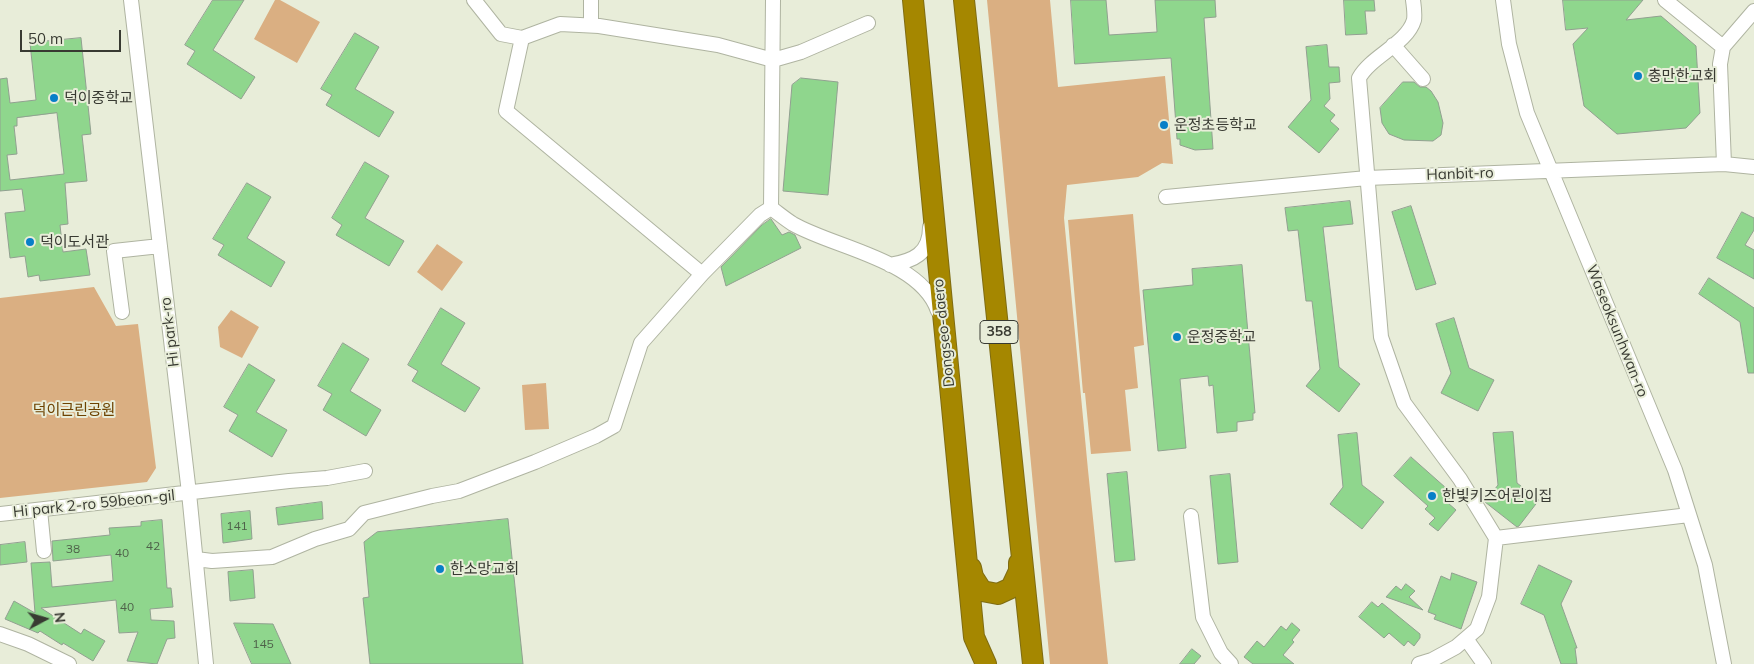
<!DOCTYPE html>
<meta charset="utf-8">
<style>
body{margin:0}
#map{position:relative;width:1754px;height:664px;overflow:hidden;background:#e8edd9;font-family:Mulish,sans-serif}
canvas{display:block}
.north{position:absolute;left:20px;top:594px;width:50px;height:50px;-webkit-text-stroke:4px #e8edd9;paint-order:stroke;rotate:84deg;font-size:14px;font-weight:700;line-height:20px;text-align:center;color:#383a32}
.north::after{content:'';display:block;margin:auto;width:18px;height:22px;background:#383a32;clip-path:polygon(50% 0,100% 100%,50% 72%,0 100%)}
.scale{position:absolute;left:20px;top:30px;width:101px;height:22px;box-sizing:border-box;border:2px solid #383a32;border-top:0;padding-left:6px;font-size:15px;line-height:18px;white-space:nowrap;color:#383a32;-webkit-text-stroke:4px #e8edd9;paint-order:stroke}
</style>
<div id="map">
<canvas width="1754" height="664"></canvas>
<div class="north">N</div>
<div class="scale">50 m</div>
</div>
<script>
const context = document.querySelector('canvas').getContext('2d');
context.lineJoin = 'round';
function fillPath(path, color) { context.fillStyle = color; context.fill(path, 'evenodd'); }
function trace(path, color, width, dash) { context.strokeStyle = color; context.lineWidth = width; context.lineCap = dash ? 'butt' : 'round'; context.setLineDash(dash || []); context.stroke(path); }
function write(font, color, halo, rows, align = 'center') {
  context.font = font + ' Mulish,"Noto Sans KR",sans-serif'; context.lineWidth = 4; context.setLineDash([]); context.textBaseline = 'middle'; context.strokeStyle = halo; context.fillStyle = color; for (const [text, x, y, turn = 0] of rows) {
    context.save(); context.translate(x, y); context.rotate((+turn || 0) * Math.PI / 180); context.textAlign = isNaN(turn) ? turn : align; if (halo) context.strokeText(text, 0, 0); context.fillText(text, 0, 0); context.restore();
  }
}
fillPath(new Path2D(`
 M275,0H280L320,22L297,63L254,39Z
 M987,0H1050L1058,87L1165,76L1173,164L1162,163L1138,177L1067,185L1064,218L1088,470L1108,664H1050Z
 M1133,214L1144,345L1134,347L1138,388L1125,390L1131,451L1091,454L1085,393H1083L1068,220Z
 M437,244L463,262L442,291L417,272Z
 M94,287L116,326L138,324L156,468L147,482L0,498V298Z
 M231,310L259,327L242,358L220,347L218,327Z
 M546,383L549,429L525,430L522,385Z`), '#daaf82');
const building = new Path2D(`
 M213,0H244L213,50L255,77L241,99L187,64L195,51L185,45Z
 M1071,0H1106L1109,35L1157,32L1155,0H1215L1216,17L1204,18L1213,149L1195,150L1180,145V139H1177L1171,58L1075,64Z
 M1344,0H1374L1375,11H1365L1367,34L1346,35Z
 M1563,0H1643L1626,20L1661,16L1696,46L1700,113L1686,128L1617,134L1584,106L1573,44L1588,28L1566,30Z
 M355,33L379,47L355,89L394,112L379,137L326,105L332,95L321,89Z
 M81,38L91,134L82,135L87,181L65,183L68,224L60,225L63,252L86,249L90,275L40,281L39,275L28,277L25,256L10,258L5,213L25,211L22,189L0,191V79L7,78L10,103L36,100L30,43ZM57,113L64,174L10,180L7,155L17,154L14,126H17V118Z
 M1327,45L1329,67H1339L1340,82L1329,83L1330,99L1324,106L1335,115L1330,121L1339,129L1319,153L1288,127L1311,100L1306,47Z
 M801,78L838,82L828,195L783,191L792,85Z
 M1403,82H1414L1420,87H1426L1431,91L1438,102L1443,123L1441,135L1433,141L1404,140L1389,134L1382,123L1380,108Z
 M365,162L389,176L365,218L404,241L389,266L336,235L342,225L332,218Z
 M247,183L271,197L247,238L285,262L271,287L218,255L224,245L213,239Z
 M1350,201L1353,224L1323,227L1339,367L1360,384L1339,412L1306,386L1320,369L1312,301H1306L1298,230L1288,231L1285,208Z
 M1411,206L1436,284L1416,290L1392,212Z
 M1742,212L1754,218V230L1745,245L1754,250V279L1717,258Z
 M771,219L782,235L789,232L795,235L801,248L726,286L721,267L762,225Z
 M1242,265L1255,413H1253V420L1237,422V431L1217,433L1213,385L1209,386L1208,376L1180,379L1186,448L1158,451L1143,290L1193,285L1192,269Z
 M1709,278L1754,308V373H1748L1740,322L1699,294Z
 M441,308L465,323L441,364L480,388L465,412L412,381L418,371L408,365Z
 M1454,318L1469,368L1494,380L1478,411L1441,393L1451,373L1436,324Z
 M343,343L369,359L350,391L381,410L366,436L323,410L332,394L318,386Z
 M249,364L275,380L256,412L287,430L272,457L229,431L238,415L224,407Z
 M1513,432L1517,483L1539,500L1519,526L1517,527L1485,502L1498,485L1493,433Z
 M1357,433L1362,485L1384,502L1362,529L1330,504L1343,487L1338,435Z
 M1411,457L1446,488L1443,492L1451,500L1448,503L1456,510L1438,531L1429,524L1435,518L1425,509L1428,506L1394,476Z
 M1127,472L1135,560L1115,562L1107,474Z
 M1230,474L1238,562L1218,564L1210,476Z
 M322,502L323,519L278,525L276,508Z
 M250,511L252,539L223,543L221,514Z
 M508,519L523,664H370L363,598L369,597L364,542L377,532Z
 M162,520L167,588H171L173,607L150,609L151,620L174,621L175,638L167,639L157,664L127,661L138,632L119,633L116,600L41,608L81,634L84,629L105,641L93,661L63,643L62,645L40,631L38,633L5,619L14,601L35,613L31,563L50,562L52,587L113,581L111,555L53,561L52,541L110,535L109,528L141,526V522Z
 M25,542L27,562L0,565V545Z
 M1539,565L1572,581L1561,604L1577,648H1575L1577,664H1561L1544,615L1521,604Z
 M253,570L255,598L230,601L228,572Z
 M1452,573L1477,582L1461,629L1434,619L1436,615L1428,612L1441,576L1450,580Z
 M1406,584L1415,591L1409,597L1423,610L1386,597L1396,586L1401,590Z
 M1372,602L1378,607L1382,603L1420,634V638L1414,646L1408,641L1404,646L1389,633L1384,638L1359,617Z
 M234,623L273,624L291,664H252Z
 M1292,623L1300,630L1292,640L1294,642L1283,655L1294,664H1253L1244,657L1257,641L1264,647L1281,626L1286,630Z
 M1192,649L1201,656L1194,664H1180Z`);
fillPath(building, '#8fd68d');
trace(building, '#91a090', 1);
const minor = new Path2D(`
 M131,0L189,493L206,664
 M474,0L501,34L522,38
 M591,0V25
 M1413,0C1414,7 1415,14 1414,20C1407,44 1371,56 1359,78L1381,337L1404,403L1460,479L1496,538L1489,597L1477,629L1456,647L1432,660L1419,664
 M1503,0L1509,44L1527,113L1675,470L1705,565L1724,664
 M1665,0L1723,47
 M1393,45L1423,79
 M1724,164L1720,64L1723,47L1754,11
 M1166,197L1367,178L1724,164L1754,167
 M771,208C778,213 785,219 793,224C835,248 921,260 938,311
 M771,208L773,0
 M890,265C913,261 930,254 930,227
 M702,274L506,111L522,38L560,24L599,26L718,45L773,60L801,52L868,23
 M122,312L114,251L160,246
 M40,510L44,551
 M0,514L289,481L327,478L365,471
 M1191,516L1203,617L1221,653L1231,664
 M1496,538L1689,515
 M196,559L212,561L272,557L315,539L349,529L364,513L432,496L459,491L535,462L596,436L614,426L641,343L702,274L760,215L771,208
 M0,634L28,644L69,664
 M1467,640L1484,664`);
const highway = new Path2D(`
 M913,0L974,637L986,664
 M964,0L1033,664
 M971,568L973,577L982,591L998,594L1011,588L1019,571V563`);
trace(minor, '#afb4a1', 16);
trace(highway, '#7f6c12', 22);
trace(minor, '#fff', 14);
trace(highway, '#a58700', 20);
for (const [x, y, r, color] of [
 [1638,76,5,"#087fc8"],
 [54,98,5,"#087fc8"],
 [1164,125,5,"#087fc8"],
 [30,242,5,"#087fc8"],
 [1177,337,5,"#087fc8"],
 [1432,496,5,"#087fc8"],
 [440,569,5,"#087fc8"]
]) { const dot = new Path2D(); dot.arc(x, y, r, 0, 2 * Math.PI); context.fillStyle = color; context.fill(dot); trace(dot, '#e8edd9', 2); }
write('12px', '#4e6149', null, [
 ["141",237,526],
 ["42",153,546],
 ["38",73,549],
 ["40",122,553],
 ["40",127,607],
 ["145",263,644]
]);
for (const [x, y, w] of [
 [999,332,38]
]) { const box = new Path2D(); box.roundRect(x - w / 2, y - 11.5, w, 23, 4); context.fillStyle = '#e8edd9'; context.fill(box); trace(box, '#383a32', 1); }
write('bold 14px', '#383a32', null, [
 ["358",999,332]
]);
write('15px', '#383a32', '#e8edd9', [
 ["충만한교회",1648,76],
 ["덕이중학교",64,98],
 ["운정초등학교",1174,125],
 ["덕이도서관",40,242],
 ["운정중학교",1187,337],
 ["한빛키즈어린이집",1442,496],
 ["한소망교회",450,569]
], 'left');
write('15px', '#383a32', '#e8edd9', [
 ["Hanbit-ro",1460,174,-2],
 ["Waseoksunhwan-ro",1617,331,68],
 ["Hi park-ro",170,332,-97],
 ["Dongseo-daero",944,333,-96],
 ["Hi park 2-ro 59beon-gil",94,504,-6]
]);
write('15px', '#6d4200', '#e8edd9', [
 ["덕이근린공원",74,410]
]);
</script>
